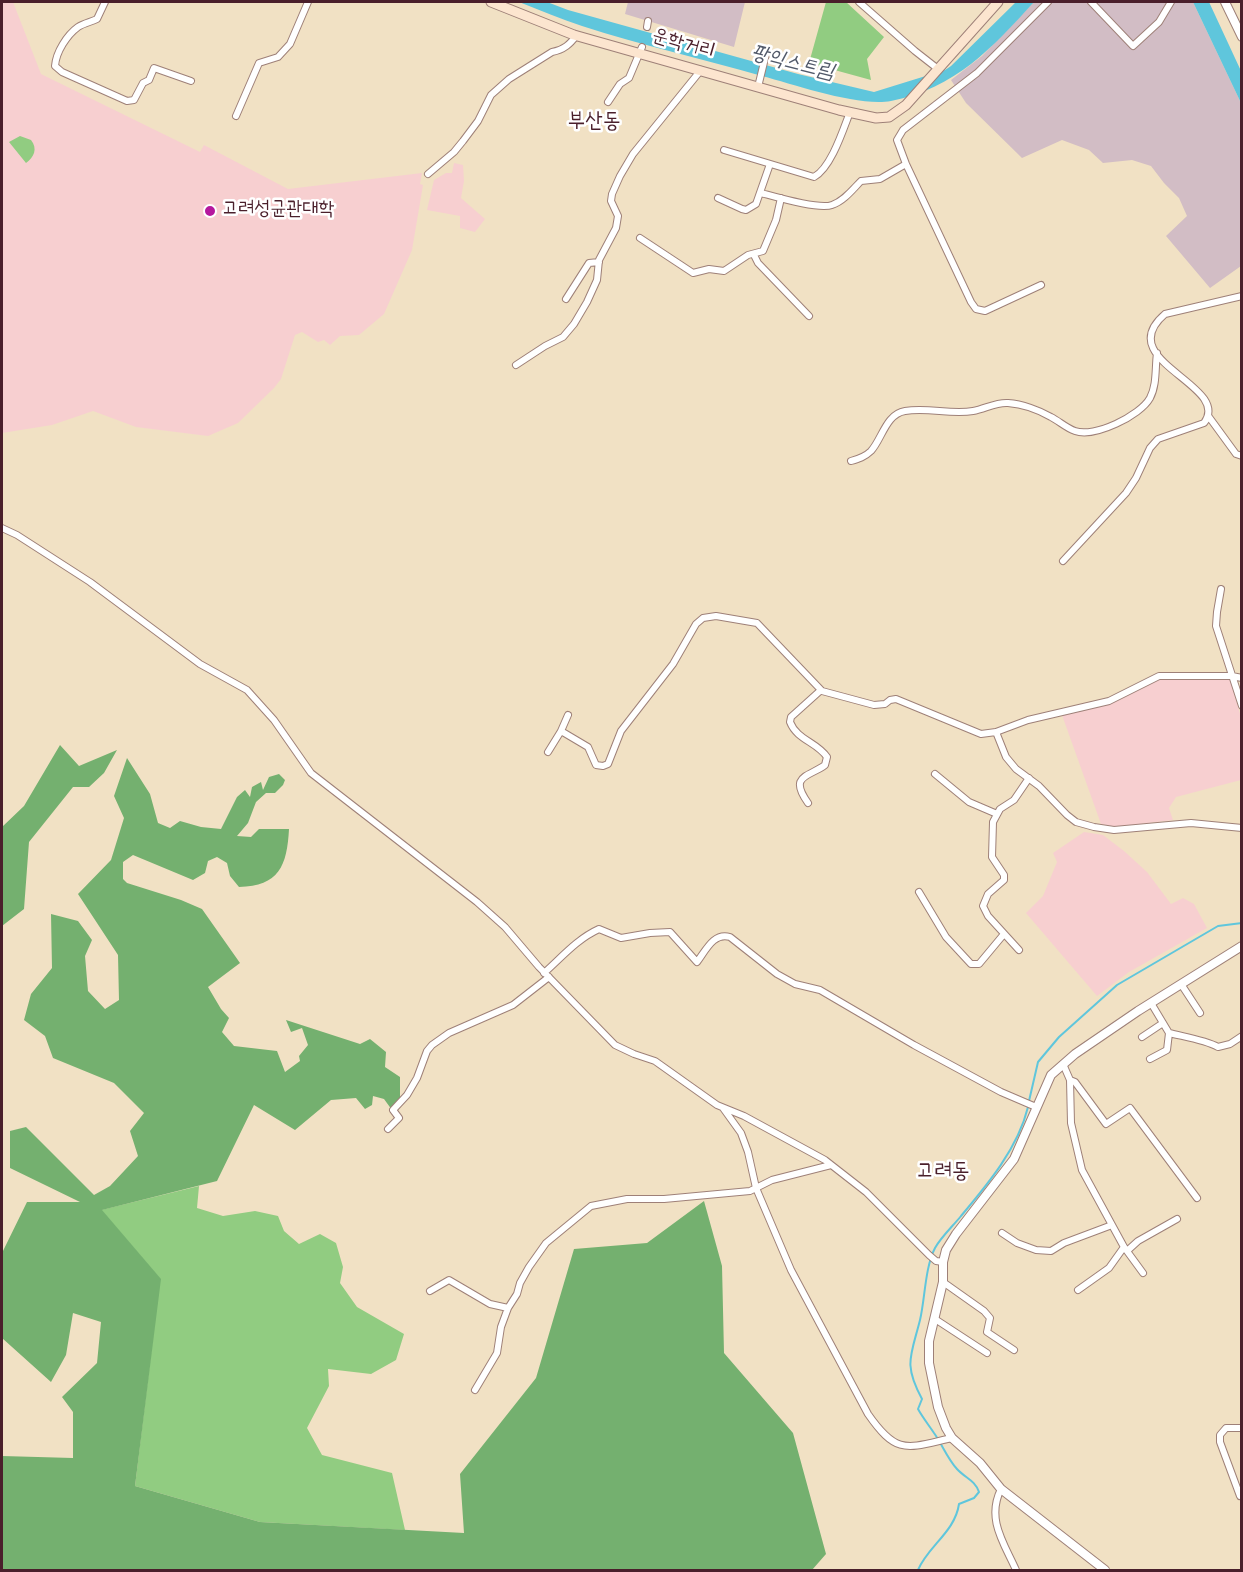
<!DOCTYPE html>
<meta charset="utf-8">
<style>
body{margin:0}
#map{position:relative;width:1243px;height:1572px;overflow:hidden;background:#f1e1c4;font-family:Dekko,sans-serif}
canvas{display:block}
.frame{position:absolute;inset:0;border:3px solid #4a1f2b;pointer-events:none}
</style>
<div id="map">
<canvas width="1243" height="1572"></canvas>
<div class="frame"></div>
</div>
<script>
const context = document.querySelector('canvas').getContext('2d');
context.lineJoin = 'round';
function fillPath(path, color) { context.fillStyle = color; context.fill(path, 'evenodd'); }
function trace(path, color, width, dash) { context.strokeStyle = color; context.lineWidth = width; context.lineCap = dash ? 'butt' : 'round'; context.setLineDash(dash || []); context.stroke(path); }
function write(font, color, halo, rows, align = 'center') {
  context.font = font + ' Dekko,"Poor Story",sans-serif'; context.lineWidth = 5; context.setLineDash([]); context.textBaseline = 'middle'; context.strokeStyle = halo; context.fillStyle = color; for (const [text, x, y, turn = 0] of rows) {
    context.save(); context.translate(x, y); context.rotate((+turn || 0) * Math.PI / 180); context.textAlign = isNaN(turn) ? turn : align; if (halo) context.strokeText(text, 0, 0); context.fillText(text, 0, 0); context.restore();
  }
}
fillPath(new Path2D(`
 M2,2H13L41,74L200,152L204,145L288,189L422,173L420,184L423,185L412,250L384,314L359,335L340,336L330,345L324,340L318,342L302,332L295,335L281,379L274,388L238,423L208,436L136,427L93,411L52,425L2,433Z
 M454,163L463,165L464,181L461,198L485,219L475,232L460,228V216L427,210L434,180L446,173H452Z
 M1160,679L1230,680L1241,717V780L1176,797L1169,808L1173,820L1115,827L1101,824L1062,715L1110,704Z
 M1084,832L1103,835L1124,851L1147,872L1171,904L1183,898L1194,904L1207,928L1129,972L1097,996L1026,913L1043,896L1057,862L1053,853Z`), '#f7cfd0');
fillPath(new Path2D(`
 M628,2H745L734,47L625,14Z
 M1034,2H1193L1241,103V266L1210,288L1166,236L1187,216L1179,198L1164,183L1151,166L1132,160L1103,163L1089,150L1062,140L1022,158L966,103L951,80L982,56Z`), '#d2bdc5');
fillPath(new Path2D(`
 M826,2H846L884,37L867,59L871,80L809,63Z
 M20,136L31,140C38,149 34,157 26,163L9,142Z
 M199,1186L197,1208L223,1216L255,1211L278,1216L284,1231L299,1244L320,1234L336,1243L343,1267L340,1283L357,1307L404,1334L396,1360L371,1374L328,1369L329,1386L307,1428L322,1455L392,1473L405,1530L260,1522L135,1486L160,1279L101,1210Z`), '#91cc81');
fillPath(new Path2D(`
 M60,745L79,766L117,750L104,773L89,787H73L29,842L24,909L2,926V827L24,806Z
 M127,758L150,794L158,823L170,828L180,821L201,827L221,829L237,797L245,790L250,797L252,787L261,782L263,790L269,777L279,774L285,780L283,785L275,793H266L256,802L248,823L237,836L251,837L259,829H289C287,866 279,886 239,887L230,876L227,863L217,857L208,861L205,873L193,880L133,855L123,862V879L127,883L181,900L202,909L240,963L208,987L221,1009L229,1018L222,1032L234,1046L277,1051L285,1072L300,1061L299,1056L308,1045L302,1028L291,1032L286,1020L360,1044L370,1039L386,1052L385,1067L400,1077V1098L392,1110L384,1099L373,1096L372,1105L365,1109L356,1098L331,1100L295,1130L254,1105L217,1181L102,1210L161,1279L135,1486L260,1522L464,1533L460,1474L536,1378L574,1249L647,1243L704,1201L722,1266L724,1353L793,1433L826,1554L812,1570H2V1456L73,1458V1412L62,1397L97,1363L101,1322L73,1313L66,1355L51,1382L2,1338V1253L27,1202H80L10,1168V1131L26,1127L94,1195L110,1186L138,1156L130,1131L144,1113L114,1083L53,1058L45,1036L24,1020L31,994L52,968L51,914L78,921L92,940L85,956L88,991L105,1009L119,1000L118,955L78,894L111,860L124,818L114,796Z`), '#74b06f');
fillPath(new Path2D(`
 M519,2H547L568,10L798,74L874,92L945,70L951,66L1016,2H1034C992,48 956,88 891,101C859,107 796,85 762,76C703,59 641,45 582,26C561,19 540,10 519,2Z
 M1193,2H1209L1241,71V103Z`), '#5fc6dc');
trace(new Path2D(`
 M1029,1101L1038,1062L1059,1037L1117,985L1218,926L1242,923
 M918,1570C928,1546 955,1532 959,1504L974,1498L979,1492C975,1480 965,1478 957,1469C947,1458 942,1444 934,1433C928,1424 923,1418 918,1409L922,1399C903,1364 911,1356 920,1320C925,1299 925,1267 935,1248C941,1237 953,1226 961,1216C988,1184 1018,1148 1028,1107`), '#5fc6dc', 2);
const minor = new Path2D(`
 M105,2L97,19C91,22 84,23 78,27C67,35 56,52 55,66L62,72L127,101L134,100L143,83L149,80L154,68L191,81
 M859,2L915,51L938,69
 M1091,2L1133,46L1159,22L1171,2
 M647,27L648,21
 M758,87L766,54
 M608,102L620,84L629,78L642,47
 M236,116L259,63L278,57L290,44L308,2
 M724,150L814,177C831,168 843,130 850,112
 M428,174L454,152L463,141L478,121L491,95L509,79L552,52C564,50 570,44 577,35
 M761,193C776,197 819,210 832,205C844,201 853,189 861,181L880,179L906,164
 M718,198L742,209L746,210L756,204L770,164
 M640,238L693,273L709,269L724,271L748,255L763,251L776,220L781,198
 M754,255L758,263L809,316
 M1041,285L985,311L976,309L971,302L906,164L897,140L903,130L977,73L1048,2
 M566,299L589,263L599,262
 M516,365L545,346L563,337L574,324L587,302L597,280L599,260L616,228L618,216L611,201L612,194L620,176L633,154L701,70
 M1209,417L1236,454L1242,456
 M851,461C858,459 865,457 871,451C882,439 886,414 905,411C928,407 951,415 973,411C985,409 996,402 1008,403C1022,404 1039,410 1051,417C1059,421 1066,428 1075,431C1094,438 1140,416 1150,398C1157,385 1155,368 1157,353
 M2,528L17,535L90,582L200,664L247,690L274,720L311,773L477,902L505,927L539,967L615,1045L634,1054L655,1061L717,1105L744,1116L825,1160L866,1192L929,1255L936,1261L943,1262
 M1063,561L1126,493L1136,478L1150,448L1158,439L1204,423C1233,385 1110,361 1165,314L1242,296
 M1221,589L1217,612L1216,626L1242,706
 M561,731L568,715
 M996,732L1006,757L1016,769L1039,786L1067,815L1076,822L1094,827L1114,830L1191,823L1242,828
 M548,752L561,731L588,747L596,765L603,766L608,764L621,731L673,664L696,624L703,618L716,616L757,623L822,691L874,705L885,704L890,700L896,699L981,734L996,732L1028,720L1109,701L1159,676H1232L1242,678
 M935,774L969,802L997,814
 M808,803C788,775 809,777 825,765L827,757C817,742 797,740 790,722L791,717L821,690
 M919,892L946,937L971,964H979L1004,934
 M1019,950L988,916L983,906L988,894L1004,880V875L992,857L993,822L1000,809L1014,800L1029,778
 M544,973C562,957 577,939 599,929L621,938L650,933L670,932L697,962C706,950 714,932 730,937L777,974L795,984L820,990L914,1045L1001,1092L1036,1107
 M1181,984L1200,1013
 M1151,1003L1169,1033C1185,1037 1205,1040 1218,1047L1230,1044L1242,1036
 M1142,1037L1163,1023
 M1150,1059L1167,1050L1169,1033
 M1063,1064L1070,1080L1071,1123L1082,1170L1124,1247L1143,1273
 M1070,1080L1075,1082L1106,1124L1130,1108L1197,1198
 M723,1108L741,1133L748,1152L756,1188L791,1270L868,1414C897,1456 907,1448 952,1438
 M388,1129L399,1118L393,1110L407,1095L417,1078L427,1051L432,1045L449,1033L513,1005L549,977
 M1002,1233L1017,1243L1036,1250L1051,1251L1064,1243L1112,1225
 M1127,1251L1138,1241L1177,1219
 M943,1282L984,1311L990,1318L987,1332L1014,1350
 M1078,1290L1109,1268L1124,1247
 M430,1291L449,1280L490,1304L508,1308L517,1294L520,1283L529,1267L546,1243L591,1206L627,1199H664L750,1191L772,1180L831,1165
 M935,1319L987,1353
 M475,1390L497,1353L501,1327L508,1308
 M1001,1489C986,1519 1004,1543 1016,1570
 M1240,1496L1220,1442V1435L1226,1428H1242`);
const tertiary = new Path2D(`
 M1225,2L1242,37
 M1105,1570L1001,1489L980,1463L952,1438L946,1428L938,1407L929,1363V1341L943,1282V1262L946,1250L956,1234L1014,1159L1051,1075L1075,1054L1138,1011L1242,946`);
const secondary = new Path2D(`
 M491,2L574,35L839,110L876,118L889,117L906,105L998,2`);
trace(minor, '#9e8078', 8);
trace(tertiary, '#9e8078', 10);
trace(secondary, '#9e8078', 11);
trace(minor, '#fff', 6);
trace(tertiary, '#fff', 8);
trace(secondary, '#fce5cf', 9);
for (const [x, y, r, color] of [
 [210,211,6,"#b5179e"]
]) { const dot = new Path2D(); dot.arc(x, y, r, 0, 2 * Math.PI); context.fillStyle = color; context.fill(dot); trace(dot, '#fff', 2); }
write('20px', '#4a1f2b', '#fff', [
 ["운학거리",683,46,16]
]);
write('20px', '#4a1f2b', '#fff', [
 ["고려성균관대학",222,211]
], 'left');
write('italic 21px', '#515969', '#fff', [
 ["팡익스트림",792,65,14]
]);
write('22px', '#4a1f2b', '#fff', [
 ["부산동",594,124],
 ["고려동",943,1174]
]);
</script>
